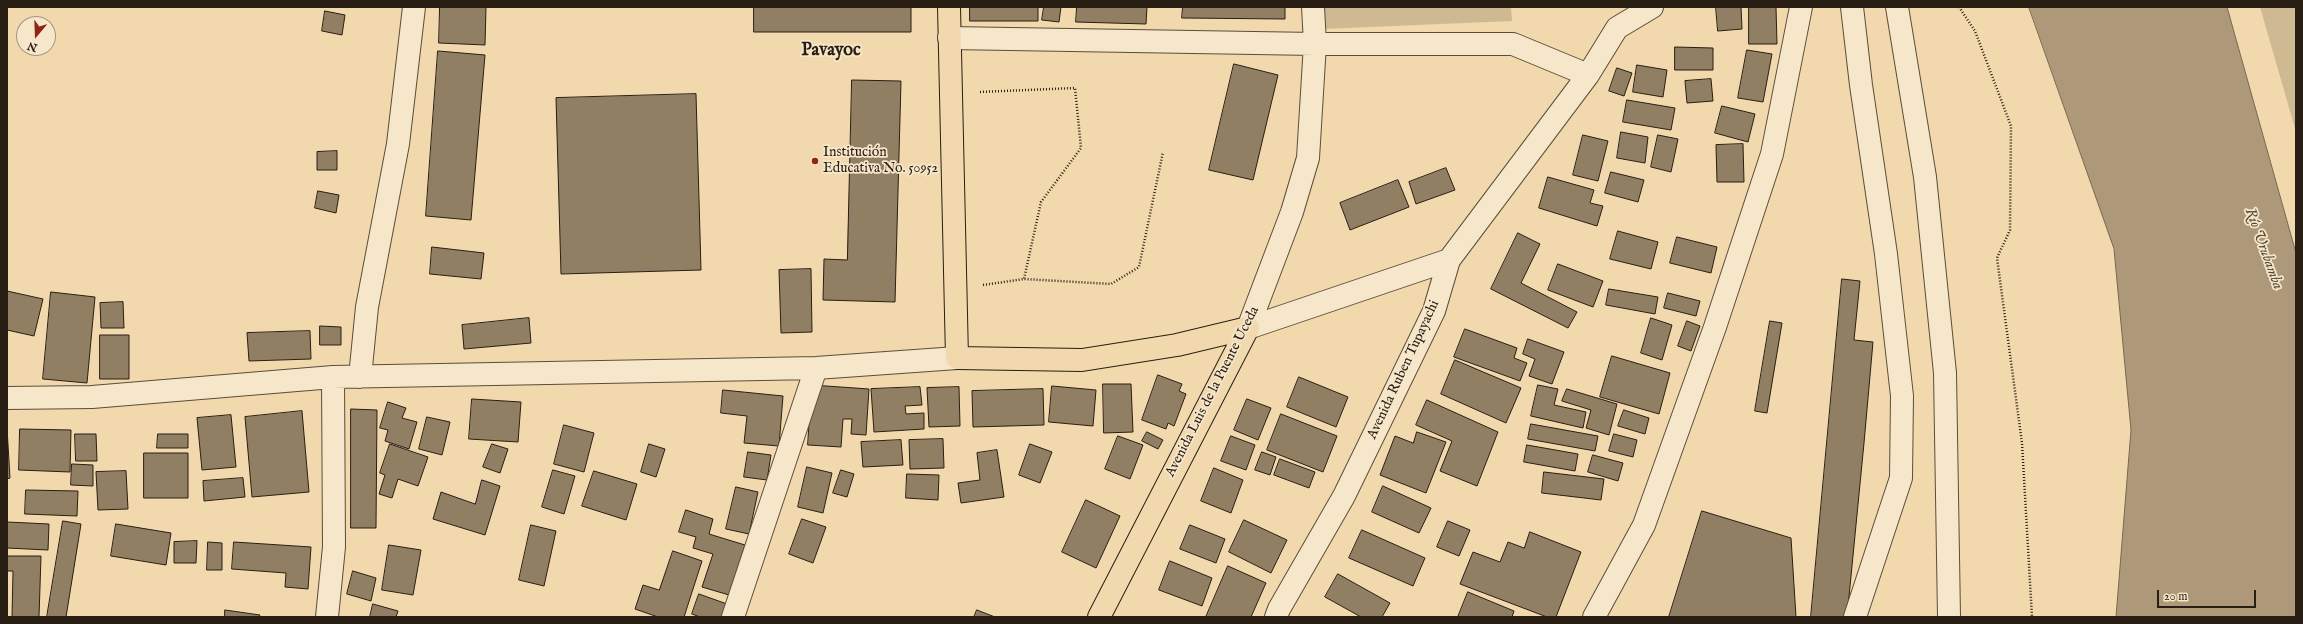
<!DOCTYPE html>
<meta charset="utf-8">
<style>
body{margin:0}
#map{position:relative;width:2303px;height:624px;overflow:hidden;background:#f1d9ad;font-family:"IM FELL English",serif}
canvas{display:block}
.frame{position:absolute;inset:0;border:8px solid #291e14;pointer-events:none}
.north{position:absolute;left:16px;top:16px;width:40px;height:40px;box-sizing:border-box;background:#f6e6ca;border:1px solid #a49681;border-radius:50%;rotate:199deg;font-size:11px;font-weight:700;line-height:16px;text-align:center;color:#291e14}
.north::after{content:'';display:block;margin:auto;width:14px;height:18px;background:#8f2418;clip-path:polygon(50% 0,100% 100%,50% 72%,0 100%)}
.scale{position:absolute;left:2157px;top:590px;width:99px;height:18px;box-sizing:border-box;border:2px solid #291e14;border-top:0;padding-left:5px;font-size:12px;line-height:14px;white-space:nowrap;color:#291e14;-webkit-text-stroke:3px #f6e6ca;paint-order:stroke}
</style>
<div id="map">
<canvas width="2303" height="624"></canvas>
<div class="frame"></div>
<div class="north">N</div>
<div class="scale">20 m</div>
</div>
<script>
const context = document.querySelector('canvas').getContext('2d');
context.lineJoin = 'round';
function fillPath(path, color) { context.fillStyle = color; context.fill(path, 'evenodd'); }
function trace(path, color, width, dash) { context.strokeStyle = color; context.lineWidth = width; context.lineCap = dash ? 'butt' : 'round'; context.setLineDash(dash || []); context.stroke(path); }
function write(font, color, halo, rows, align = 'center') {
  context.font = font + ' "IM FELL English",serif'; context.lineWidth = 3.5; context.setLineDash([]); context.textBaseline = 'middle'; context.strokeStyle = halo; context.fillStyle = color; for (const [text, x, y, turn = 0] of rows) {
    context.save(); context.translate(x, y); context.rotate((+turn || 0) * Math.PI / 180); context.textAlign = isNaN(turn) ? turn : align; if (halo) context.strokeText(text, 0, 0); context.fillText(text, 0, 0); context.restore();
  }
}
fillPath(new Path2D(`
 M1322,7H1511L1512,21L1322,29Z
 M2260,7H2296V132Z`), '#cfb993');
const water = new Path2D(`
 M2029,7H2227L2296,253V617H2116L2131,430L2114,249Z`);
fillPath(water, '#ad9979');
trace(water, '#786851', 1);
const building = new Path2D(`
 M440,7H486L485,45L439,43Z
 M754,7H911V32H754Z
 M970,7H1038V21H970Z
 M1044,7H1061L1059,22L1042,20Z
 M1077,7H1147L1146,24L1076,22Z
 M1183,7H1285V19L1182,18Z
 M1716,7H1741L1742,29L1718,31Z
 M1749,7H1776L1777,44H1749Z
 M325,11L345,15L342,35L322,31Z
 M1675,47L1713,48V70H1675Z
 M1747,50L1772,54L1763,102L1738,98Z
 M438,51L485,55L471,220L426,216Z
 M1234,64L1278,75L1253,180L1209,170Z
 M1637,65L1667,70L1663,97L1633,92Z
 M1617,68L1632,73L1624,96L1609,91Z
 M1711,79L1713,101L1687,103L1685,81Z
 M852,80L901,81L895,302L823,300L824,259L847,260Z
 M696,94L701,270L561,274L556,98Z
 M1627,100L1675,108L1671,130L1623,122Z
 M1722,106L1755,114L1748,142L1715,133Z
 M1621,132L1648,137L1645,163L1617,158Z
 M1583,135L1608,141L1598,181L1573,175Z
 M1658,135L1678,139L1671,172L1651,167Z
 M1743,144L1744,182H1717L1716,145Z
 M337,151V170H317V152Z
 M1446,168L1455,190L1416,204L1409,182Z
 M1611,172L1644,180L1638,202L1605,193Z
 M1548,177L1594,190L1590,203L1603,206L1597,226L1539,208Z
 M1398,180L1409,207L1350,230L1340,203Z
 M318,191L339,195L336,213L315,208Z
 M1618,231L1658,242L1651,269L1610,259Z
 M1518,233L1540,244L1521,283L1577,312L1568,328L1491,289Z
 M1677,237L1717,247L1711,273L1670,263Z
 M432,247L484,253L481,279L430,274Z
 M1558,264L1603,281L1593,307L1548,290Z
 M811,269L812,332L781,333L779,270Z
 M1842,279L1860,281L1854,340L1873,342L1864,443L1847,617H1811Z
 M1609,289L1658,297L1655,314L1606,305Z
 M7,291L43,299L34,336L7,330Z
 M51,292L95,297L87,383L43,379Z
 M1668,293L1700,301L1696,316L1664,308Z
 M123,302L124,328H101L100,303Z
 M529,318L531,343L464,349L462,325Z
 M1651,318L1672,325L1662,360L1641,353Z
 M1687,321L1700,326L1691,351L1678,346Z
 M1770,321L1782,323L1767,413L1755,411Z
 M320,326L341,327V345H320Z
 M1465,329L1517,348L1514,358L1527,363L1520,381L1454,357Z
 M310,331L311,359L249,361L247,333Z
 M100,335H129V379H100Z
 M1528,339L1564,352L1552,384L1529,376L1535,359L1523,354Z
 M1612,356L1670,373L1659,414L1600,397Z
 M1455,360L1521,388L1506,423L1441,394Z
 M1158,375L1182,384L1179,391L1186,394L1174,426L1168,423L1166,429L1142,420Z
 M1299,377L1348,397L1336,427L1287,407Z
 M1103,384H1131L1133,432L1104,433Z
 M812,385L869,389L866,435L851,434L852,419H843L841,447L808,445Z
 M1538,385L1558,389L1554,405L1586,412L1583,428L1531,416Z
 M1052,386L1096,390L1093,426L1049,422Z
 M920,387L922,405L905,406L906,414L924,413V429L874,432L871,389Z
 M959,387L960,426L929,427L927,388Z
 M1043,389L1044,425L973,427L972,391Z
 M1567,389L1617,404L1609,435L1586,428L1591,410L1562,401Z
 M723,390L783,396L779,446L744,443L747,416L721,413Z
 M472,399L521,402L518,442L469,439Z
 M1247,399L1271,408L1258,440L1234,430Z
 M1427,400L1498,432L1477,486L1440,471L1452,441L1416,425Z
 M388,402L406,408L402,418L417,422L409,449L385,441L388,430L380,428Z
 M351,409L377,410L376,528H351Z
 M1624,410L1649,418L1645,434L1618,426Z
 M302,411L309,492L252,497L245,417Z
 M1281,414L1337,436L1323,472L1267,450Z
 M231,415L236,467L202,470L197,418Z
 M427,417L450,422L442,455L419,449Z
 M1531,424L1598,436L1595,451L1528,439Z
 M564,425L594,433L584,472L554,464Z
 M7,428L10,478L7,479Z
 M20,429L71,430L70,472L19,470Z
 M1147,432L1163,440L1158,449L1142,441Z
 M1417,432L1446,442L1426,493L1380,475L1395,436L1413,443Z
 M75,434H96L97,461H76Z
 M158,434H188V448H157Z
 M1614,434L1637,440L1633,457L1609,451Z
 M1118,436L1143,445L1130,479L1105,469Z
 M1231,436L1255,445L1246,470L1221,461Z
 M943,439L944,468L910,469L909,440Z
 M901,440L903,465L863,467L861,442Z
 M390,444L428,457L418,486L398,479L392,498L379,494L385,475L380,473Z
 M492,444L508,449L500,473L483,467Z
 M649,444L665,449L656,477L641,472Z
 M1030,444L1052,452L1040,483L1019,475Z
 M1527,445L1578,454L1575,471L1524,462Z
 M997,450L1004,497L961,503L958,483L980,480L977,453Z
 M748,452L771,455L767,480L744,477Z
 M1262,452L1276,457L1270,475L1255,470Z
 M144,453H188V498H144Z
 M1593,455L1623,463L1618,481L1588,472Z
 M1280,459L1315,472L1309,488L1274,475Z
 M72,464L93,465V486L71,485Z
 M807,467L832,473L823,513L798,507Z
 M1214,468L1243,480L1231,513L1201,501Z
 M553,470L575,476L564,514L542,507Z
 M841,470L854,474L847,497L833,493Z
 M126,471L128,509L98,510L96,472Z
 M594,471L637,484L626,520L582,506Z
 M1544,472L1604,479L1601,500L1542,493Z
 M907,474L939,475L938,500L906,498Z
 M243,478L245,497L204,501L203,481Z
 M482,480L500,486L485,535L433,519L441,492L475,504Z
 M1383,486L1431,508L1419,533L1372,512Z
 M736,487L758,492L749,534L726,529Z
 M26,490L78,491L77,516L25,514Z
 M1086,500L1120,516L1096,568L1062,552Z
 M686,510L713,519L709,534L745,545L729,595L702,587L713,554L693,548L696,537L679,532Z
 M1702,511L1791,538L1796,617H1669Z
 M802,519L826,527L813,563L789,554Z
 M1244,520L1287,540L1271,573L1229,552Z
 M63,521L81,524L66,617H47Z
 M1448,521L1470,530L1459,556L1437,547Z
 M7,522L49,524L48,550L7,548Z
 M116,524L171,533L166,565L111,556Z
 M531,525L556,531L544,586L519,580Z
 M1190,525L1225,539L1216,563L1180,549Z
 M1362,530L1425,558L1413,586L1349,558Z
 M1530,532L1581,552L1556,617H1547L1460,584L1473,552L1500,562L1508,542L1524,548Z
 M197,541L196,563H174V542Z
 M208,542L222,543V570H207Z
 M234,542L311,547L308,589L285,587L286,573L232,569Z
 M389,545L421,550L413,595L382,590Z
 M673,551L702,561L684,617H658L635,609L643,585L659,590Z
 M7,556H41L39,617H12L13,571H7Z
 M1170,561L1212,578L1202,606L1159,590Z
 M1228,566L1266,583L1251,617H1206Z
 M353,571L376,578L371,601L347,594Z
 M1338,574L1390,603L1382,617H1361L1325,597Z
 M1468,592L1514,611L1512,617H1458Z
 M699,594L727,604L723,617H700L692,614Z
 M373,604L398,611L396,617H370Z
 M225,610L260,615L259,617H225Z
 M977,610L995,617H974Z`);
fillPath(building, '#917f64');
trace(building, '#291e14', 1);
const minor = new Path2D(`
 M1852,7L1861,85L1886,254L1902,396L1901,478L1855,617
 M1897,7L1925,177L1945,373L1949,617
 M949,38L1315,44L1313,7
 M1248,328L1292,212L1308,158L1315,44H1513L1588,75
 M1248,328L1449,260
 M360,377L367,307L398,144L414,7
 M7,398L92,397L333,377L816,368L957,358
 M327,617L334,547L333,377
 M733,617L816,368
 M1276,617L1279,609L1344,496L1434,311L1449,260L1588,75L1617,28L1652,7
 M1594,617L1644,525L1715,327L1772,154L1801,7`);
const major = new Path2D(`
 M949,7L957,358L1082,360L1177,345L1248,328
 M1099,617L1248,328`);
trace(minor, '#5b4d3a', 24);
trace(major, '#291e14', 24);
trace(new Path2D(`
 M1959,7L1975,31L2011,126L2010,230L1997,258L2022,443L2032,617
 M980,92L1075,88L1081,148L1041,202L1024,279
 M983,285L1024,279L1111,284L1139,267L1163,152`), '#291e14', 2.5, [1, 2]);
trace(minor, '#f6e6ca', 22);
trace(major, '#f1d9ad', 22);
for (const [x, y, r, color] of [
 [815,161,4,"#8f2418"]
]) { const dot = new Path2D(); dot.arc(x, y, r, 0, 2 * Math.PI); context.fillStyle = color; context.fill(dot); trace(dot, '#f6e6ca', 1.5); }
write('14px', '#291e14', '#f6e6ca', [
 ["Institución",823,153],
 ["Educativa No. 50952",823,169]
], 'left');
write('14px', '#291e14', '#f6e6ca', [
 ["Avenida Ruben Tupayachi",1404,370,-65],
 ["Avenida Luis de la Puente Uceda",1213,392,-63]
]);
write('italic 15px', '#574937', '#f6e6ca', [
 ["Río Urubamba",2263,249,70]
]);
write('bold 18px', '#291e14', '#f6e6ca', [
 ["Pavayoc",831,51]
]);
</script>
